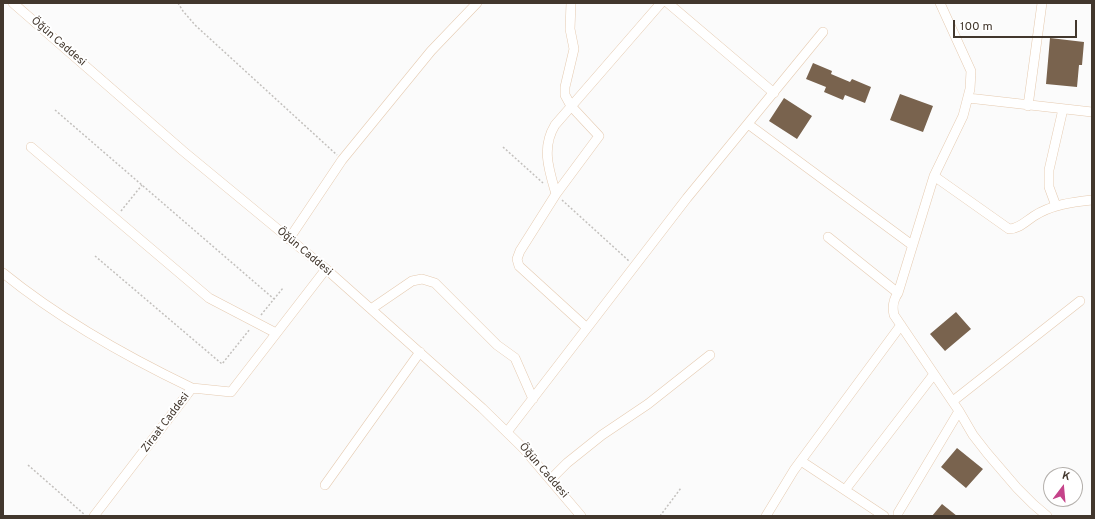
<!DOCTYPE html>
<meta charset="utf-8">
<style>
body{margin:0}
#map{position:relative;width:1095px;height:519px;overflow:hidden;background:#fbfbfb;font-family:Overpass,sans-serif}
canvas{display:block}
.frame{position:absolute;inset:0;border:4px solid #42372d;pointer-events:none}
.north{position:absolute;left:1043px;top:467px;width:40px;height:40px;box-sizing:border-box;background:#fff;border:1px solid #b3afab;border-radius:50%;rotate:16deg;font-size:11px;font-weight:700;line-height:16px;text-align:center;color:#42372d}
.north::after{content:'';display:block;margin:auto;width:14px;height:18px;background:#c5438a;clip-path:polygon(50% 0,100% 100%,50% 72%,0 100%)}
.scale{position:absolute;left:953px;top:20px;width:124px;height:18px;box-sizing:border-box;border:2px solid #42372d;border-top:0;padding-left:5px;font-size:12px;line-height:14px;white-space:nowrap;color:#42372d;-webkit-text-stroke:3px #fff;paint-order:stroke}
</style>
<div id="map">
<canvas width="1095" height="519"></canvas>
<div class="frame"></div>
<div class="north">K</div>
<div class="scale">100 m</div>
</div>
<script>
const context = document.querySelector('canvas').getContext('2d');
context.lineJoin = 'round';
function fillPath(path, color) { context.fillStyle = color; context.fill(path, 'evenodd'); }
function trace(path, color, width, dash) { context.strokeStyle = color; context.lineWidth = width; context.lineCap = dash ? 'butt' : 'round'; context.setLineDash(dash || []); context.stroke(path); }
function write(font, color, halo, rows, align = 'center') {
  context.font = font + ' Overpass,sans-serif'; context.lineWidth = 4; context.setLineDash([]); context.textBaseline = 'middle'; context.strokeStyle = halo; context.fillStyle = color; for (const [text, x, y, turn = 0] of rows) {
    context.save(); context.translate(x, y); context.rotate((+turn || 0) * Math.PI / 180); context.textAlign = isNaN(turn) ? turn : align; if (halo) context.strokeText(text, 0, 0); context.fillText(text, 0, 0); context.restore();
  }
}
fillPath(new Path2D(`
 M1050,38L1084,42L1082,65H1079L1077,87L1046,84Z
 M813,63L832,71L831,74L850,82L852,79L871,87L865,103L845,95L843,100L824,92L826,87L806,79Z
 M900,94L933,106L923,132L890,120Z
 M784,98L812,116L797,139L769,121Z
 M956,312L971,329L945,351L930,334Z
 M957,448L983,469L966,488L941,467Z
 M942,504L957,516H932Z`), '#79634e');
const minor = new Path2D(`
 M13,3L183,151L326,269L482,408L524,449L581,516
 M571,3L570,29L574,49L565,87V95L571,106L599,136L556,194L520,251L517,259L519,266L587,328
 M668,3L774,93
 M940,3L971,71L970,89L963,116L934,176L898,293C893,300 892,306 894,315L959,411L973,435L987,453L1017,488L1033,504L1047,516
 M968,98L1092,112
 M1028,106L1042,3
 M748,124L912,245
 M31,147L209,298L276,333
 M934,176L1009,229C1019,229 1026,221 1034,216C1051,205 1072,202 1092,200
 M556,194C549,170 541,148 555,125L661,3
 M1056,206L1049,187V170L1063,109
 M828,237L898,293
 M289,239L342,160L431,51L477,3
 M3,273C61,320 125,356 192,388
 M371,309L412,281L422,279L435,283L497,345L515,358L533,399
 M953,401L1080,301
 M507,432L687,198L823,32
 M801,461L884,516
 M551,479L567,463L602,435L648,404L710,355
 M325,485L420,352
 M845,490L934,374
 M94,516L192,388L231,392L326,269
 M766,516L794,470L901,325
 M898,516V513L959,411`);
trace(minor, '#e5cab0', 10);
trace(new Path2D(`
 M178,3L183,11L195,25L337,155
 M55,110L274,299
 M503,147L543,183
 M562,200L629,261
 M121,211L142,185
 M95,256L222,364L250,329
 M261,315L283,288
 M28,465L85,515
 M660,516L681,488`), '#c3c0bd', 1.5, [2, 2]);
trace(minor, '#fff', 9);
write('11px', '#42372d', '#fff', [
 ["Öğün Caddesi",58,42,41],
 ["Öğün Caddesi",304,252,40],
 ["Ziraat Caddesi",166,423,-53],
 ["Öğün Caddesi",543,471,49]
]);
</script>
